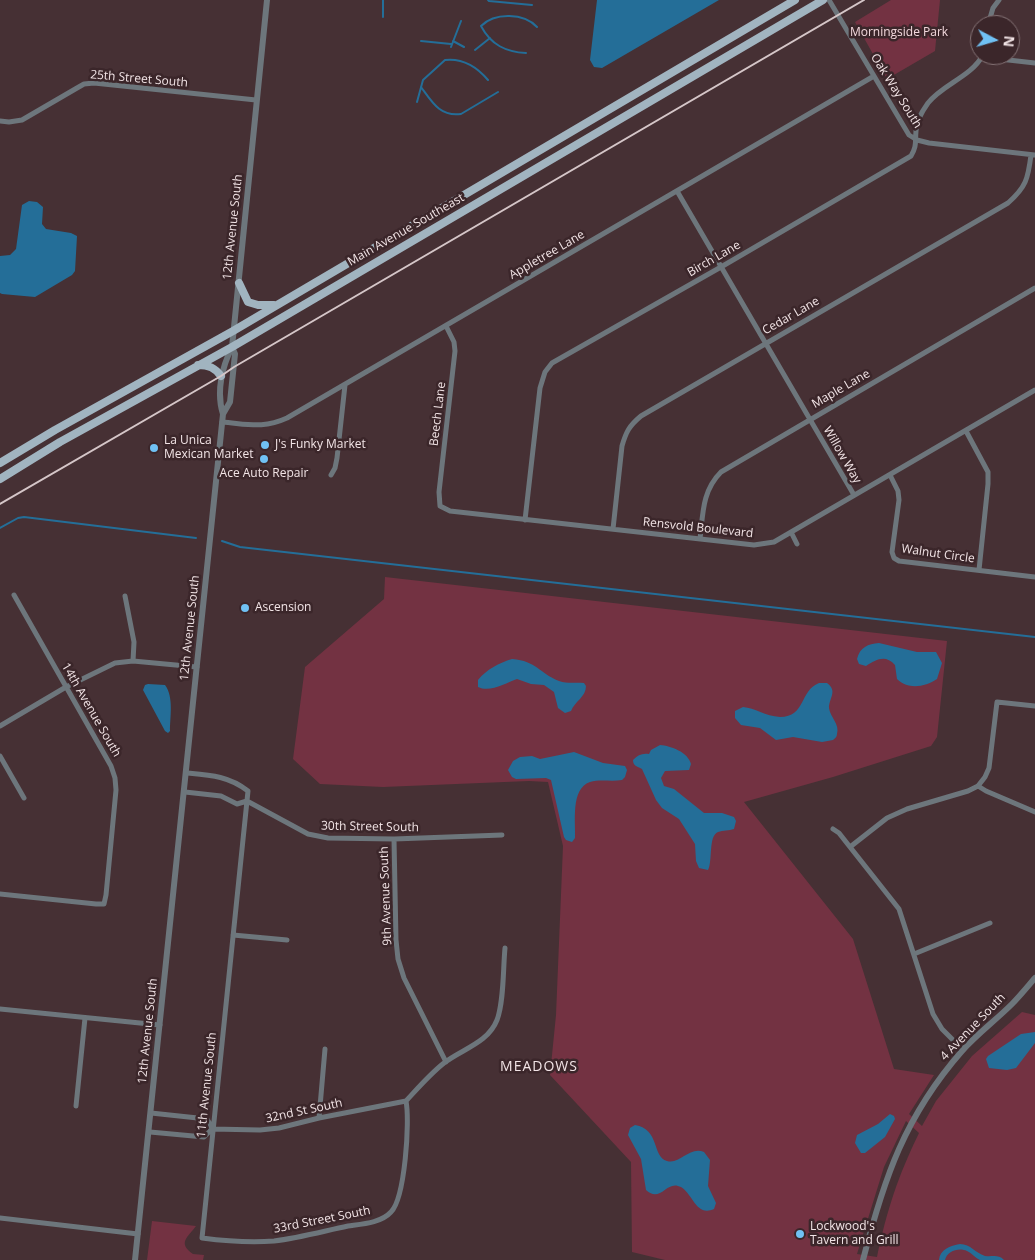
<!DOCTYPE html>
<style>
body{margin:0}
#map{position:relative;width:1035px;height:1260px;overflow:hidden;background:#463034;font-family:"Open Sans",sans-serif}
canvas{display:block}
.north{position:absolute;left:970px;top:15px;width:50px;height:50px;box-sizing:border-box;background:#3b262a;border:1px solid #847275;border-radius:50%;rotate:96deg;font-size:14px;font-weight:700;line-height:20px;text-align:center;color:#f2e4e6}
.north::after{content:'';display:block;margin:auto;width:18px;height:22px;background:#70c1f4;clip-path:polygon(50% 0,100% 100%,50% 72%,0 100%)}
</style>
<div id="map">
<canvas width="1035" height="1260"></canvas>
<div class="north">N</div>
</div>
<script>
const context = document.querySelector('canvas').getContext('2d');
context.lineJoin = 'round';
function fillPath(path, color) { context.fillStyle = color; context.fill(path, 'evenodd'); }
function trace(path, color, width, dash) { context.strokeStyle = color; context.lineWidth = width; context.lineCap = dash ? 'butt' : 'round'; context.setLineDash(dash || []); context.stroke(path); }
function write(font, color, halo, rows, align = 'center') {
  context.font = font + ' "Open Sans",sans-serif'; context.lineWidth = 5; context.setLineDash([]); context.textBaseline = 'middle'; context.strokeStyle = halo; context.fillStyle = color; for (const [text, x, y, turn = 0] of rows) {
    context.save(); context.translate(x, y); context.rotate((+turn || 0) * Math.PI / 180); context.textAlign = isNaN(turn) ? turn : align; if (halo) context.strokeText(text, 0, 0); context.fillText(text, 0, 0); context.restore();
  }
}
fillPath(new Path2D(`
 M891,0H940L935,51L887,79L855,22Z
 M385,577L947,641L937,737L931,746L833,777L744,802L853,939L894,1069L934,1075L909,1114L922,1126L936,1101L972,1056L1022,1012L1035,1015V1260H665L632,1252L631,1162L550,1075L556,1015L563,846L548,782L529,781L383,787L320,784L293,759L305,667L384,599ZM906,1121L919,1133C898,1176 887,1210 877,1257L857,1254L884,1167Z
 M152,1221L196,1226C188,1237 177,1243 193,1254L204,1255L203,1260H147Z`), '#733242');
fillPath(new Path2D(`
 M597,0H719L602,68L594,67L590,60Z
 M29,201L37,202L43,207L42,224L46,229L71,233L77,236L75,271L72,275L35,297L2,294L0,293V256L10,255L16,249L22,205Z
 M879,643L917,652H936L942,663L937,679C925,687 908,690 897,679L895,665C885,654 876,660 866,666L859,664L857,659C860,647 868,644 879,643Z
 M512,659C537,661 539,673 559,681C568,684 575,682 584,683L586,686C586,697 575,701 571,711L565,713L558,708L554,692L544,685L531,684L517,679C506,683 490,693 478,687V680C487,669 499,663 512,659Z
 M819,683H827C838,691 829,698 829,708C830,717 840,724 837,734C837,737 835,738 833,740L822,742L793,737L776,740L760,728L741,725L735,718V711L743,707C755,708 765,716 780,717C806,717 799,691 819,683Z
 M148,684L165,685C174,697 170,717 170,731L168,733L165,731L143,690L145,685Z
 M660,745C671,746 688,752 691,764L689,770L665,771L661,778L664,786L674,789L704,813H722L734,817L736,821L734,829C729,831 723,830 718,832C708,836 713,861 708,870L699,868L696,861L695,844L679,819L662,808L656,800L642,769C637,766 633,766 633,760C638,755 642,753 649,754L651,750Z
 M574,752L603,763L625,766L627,770L625,777L622,780C611,782 600,779 590,782C570,789 576,823 575,838L572,842L566,840L564,837L551,780L546,778L516,779L512,777L508,770L513,761L520,757L532,756L540,759Z
 M1035,1032V1043L1016,1068L1007,1070L989,1068L986,1059L988,1056L1021,1034Z
 M890,1114L894,1116L895,1119L885,1137L865,1153H861L855,1143L857,1135L878,1124Z
 M635,1125C660,1129 652,1157 667,1161C680,1165 689,1146 704,1152L710,1160L708,1186L716,1203L714,1209C696,1217 693,1194 681,1187C666,1179 661,1204 646,1190L641,1159L628,1135L630,1128Z
 M960,1244C971,1244 975,1253 985,1256C993,1257 998,1254 1004,1260C997,1260 987,1260 980,1260C975,1258 972,1253 967,1251C959,1247 947,1251 945,1260H939C940,1249 950,1246 960,1244Z`), '#246e98');
trace(new Path2D(`
 M488,0L489,1L532,5
 M383,17V0
 M421,41L451,44
 M453,41L464,47
 M451,47L461,21
 M475,50L490,38
 M526,53C506,52 491,45 481,26C495,12 524,13 537,27
 M421,87C432,102 440,117 461,114L498,92
 M417,102L423,80L445,60C463,58 477,67 488,80
 M0,528L18,518L24,517L196,538
 M222,541L240,547L1035,637`), '#246e98', 2);
trace(new Path2D(`
 M829,0L909,135L917,140L929,143L1035,155
 M988,25L993,8L999,0
 M982,57L1035,63
 M0,121L9,122L22,120L77,88L84,84L94,83L256,100
 M677,191L854,495
 M446,326L454,342L455,351L439,492L440,506L450,511L754,545L774,542L1035,390
 M222,422C248,424 263,429 287,418L874,76
 M966,431L988,472V484L979,570
 M331,475L335,468L337,458L345,385
 M890,475L898,491L899,500L892,552L894,558L899,561L1035,577
 M525,520L540,388L545,372L552,363L721,267L911,156C917,146 915,142 916,131C916,122 923,110 928,103C943,84 971,77 983,55
 M613,529L622,446C626,432 629,426 641,416L1008,203C1026,187 1028,179 1031,155
 M791,532L797,544
 M700,539C703,514 702,491 721,472L1035,288
 M125,596L134,642L133,661
 M0,726L66,687L115,663L133,661L197,667
 M0,756L24,798
 M187,773C210,775 229,776 248,791L202,1238C225,1241 249,1243 274,1241C299,1238 324,1231 348,1226C362,1224 381,1223 391,1212C405,1198 410,1121 406,1101
 M978,786L986,791L1035,812
 M185,792L221,796L237,804L247,801L308,834L328,838L394,839L502,835
 M833,829L839,833L850,847
 M394,839L396,940L398,959L404,978L446,1062
 M0,894L96,904H104L106,895L116,790L115,778L111,766L14,595
 M233,935L287,940
 M914,954L990,923
 M0,1009L160,1025
 M963,1050L942,1029L933,1014L899,909L850,847L887,818L907,809L968,791L978,786L985,777L989,768L997,702L1035,706
 M406,1101C418,1088 430,1074 444,1063C462,1049 488,1043 497,1020C504,1002 503,968 505,948
 M76,1106L85,1018
 M151,1113L207,1119L212,1128
 M319,1118L325,1049
 M150,1132L204,1137L212,1129L260,1130L279,1128L319,1118L406,1101
 M0,1218L138,1234`), '#6d767c', 5);
trace(new Path2D(`
 M223,414C216,392 222,367 232,347
 M135,1260L223,414L230,402L235,354L232,347L267,0
 M863,1260C884,1178 905,1116 962,1051C977,1034 996,1020 1012,1004C1020,996 1028,986 1035,978`), '#6d767c', 6);
trace(new Path2D(`
 M239,283L248,302L258,305H274
 M198,365C209,365 215,368 221,376
 M0,463L55,430L233,331L795,0
 M0,479L60,442L232,347L823,0`), '#a1b4c0', 8);
trace(new Path2D(`
 M0,504L221,376L234,367L864,0`), '#d5c6c8', 2);
for (const [x, y, r, color] of [
 [265,445,5,"#70c1f4"],
 [154,448,5,"#70c1f4"],
 [264,459,5,"#70c1f4"],
 [245,608,5,"#70c1f4"],
 [800,1234,5,"#70c1f4"]
]) { const dot = new Path2D(); dot.arc(x, y, r, 0, 2 * Math.PI); context.fillStyle = color; context.fill(dot); trace(dot, '#3b262a', 2); }
write('12px', '#f3d9dd', '#3b262a', [
 ["Morningside Park",899,33]
]);
write('12px', '#f2e4e6', '#3b262a', [
 ["25th Street South",139,79,5],
 ["Oak Way South",896,91,58],
 ["12th Avenue South",233,227,-84],
 ["Main Avenue Southeast",406,230,-30],
 ["Appletree Lane",547,255,-30],
 ["Birch Lane",714,259,-30],
 ["Cedar Lane",791,316,-30],
 ["Maple Lane",841,389,-30],
 ["Beech Lane",438,414,-83],
 ["Willow Way",842,455,60],
 ["Rensvold Boulevard",698,528,6],
 ["Walnut Circle",938,554,8],
 ["12th Avenue South",190,628,-84],
 ["14th Avenue South",91,710,60],
 ["30th Street South",370,827,1],
 ["9th Avenue South",386,896,-92],
 ["4 Avenue South",973,1027,-46],
 ["12th Avenue South",148,1031,-84],
 ["11th Avenue South",207,1085,-84],
 ["32nd St South",304,1111,-12],
 ["33rd Street South",322,1220,-11]
]);
write('12px', '#f2e4e6', '#3b262a', [
 ["La Unica",164,441],
 ["Mexican Market",164,455],
 ["J's Funky Market",275,445],
 ["Ace Auto Repair",264,474,"center"],
 ["Ascension",255,608],
 ["Lockwood's",810,1227],
 ["Tavern and Grill",810,1241]
], 'left');
context.letterSpacing = '1px';
write('14px', '#f2e4e6', '#3b262a', [
 ["MEADOWS",539,1067]
]);
context.letterSpacing = '0px';
</script>
